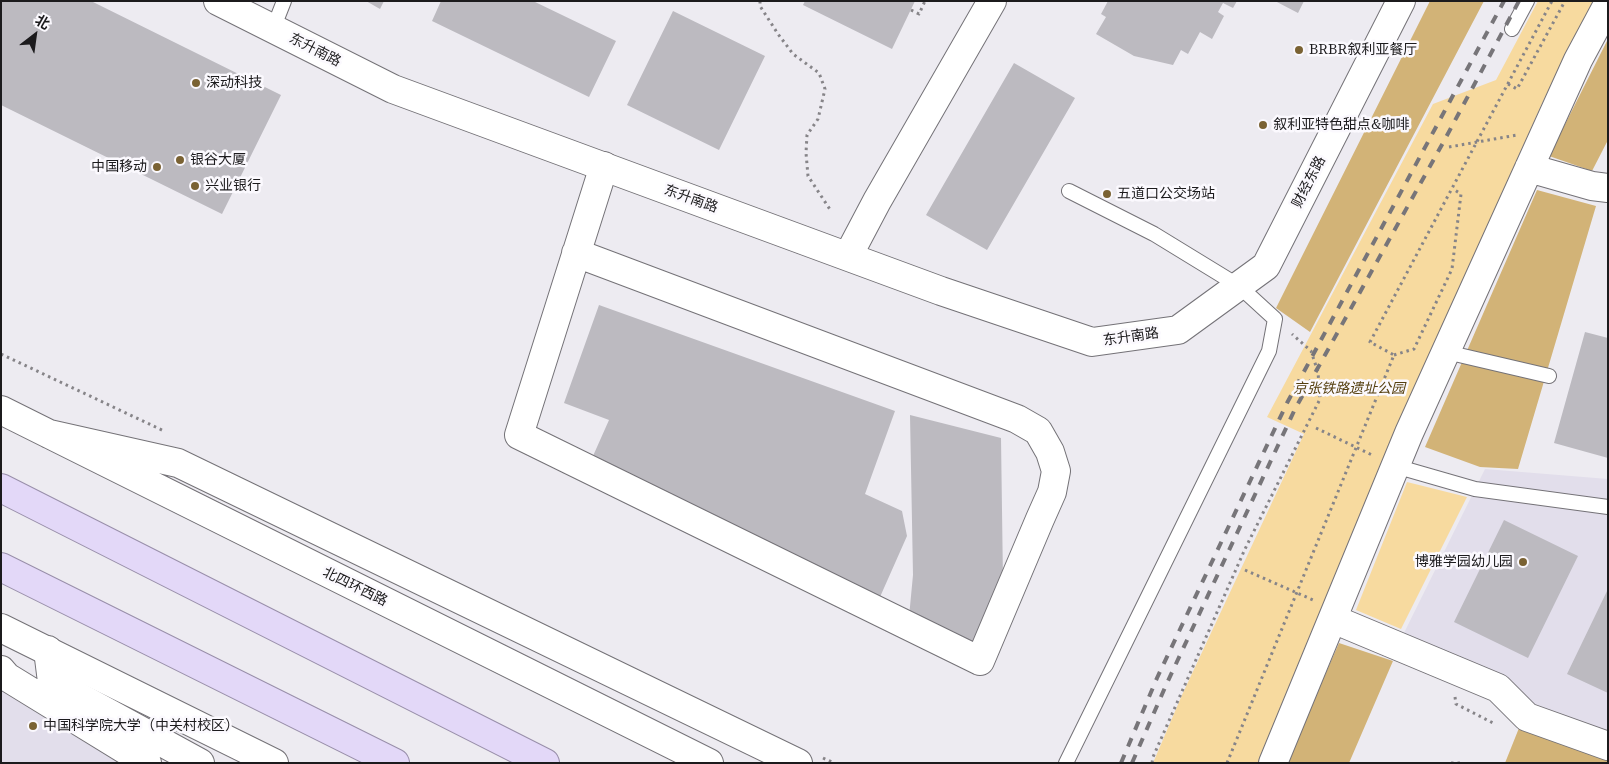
<!DOCTYPE html>
<meta charset="utf-8">
<style>
body{margin:0}
#map{position:relative;width:1609px;height:764px;overflow:hidden;background:#edebf1;font-family:"Roboto Serif","Noto Sans SC",serif}
canvas{display:block}
.frame{position:absolute;inset:0;border:2px solid #1c1b1d;pointer-events:none}
.north{position:absolute;left:10px;top:10px;width:50px;height:50px;-webkit-text-stroke:4px #fbf9fe;paint-order:stroke;rotate:30deg;font-size:14px;font-weight:700;line-height:20px;text-align:center;color:#1c1b1d}
.north::after{content:'';display:block;margin:auto;width:18px;height:22px;background:#1c1b1d;clip-path:polygon(50% 0,100% 100%,50% 72%,0 100%)}
</style>
<div id="map">
<canvas width="1609" height="764"></canvas>
<div class="frame"></div>
<div class="north">北</div>
</div>
<script>
const context = document.querySelector('canvas').getContext('2d');
context.lineJoin = 'round';
function fillPath(path, color) { context.fillStyle = color; context.fill(path, 'evenodd'); }
function trace(path, color, width, dash) { context.strokeStyle = color; context.lineWidth = width; context.lineCap = dash ? 'butt' : 'round'; context.setLineDash(dash || []); context.stroke(path); }
function write(font, color, halo, rows, align = 'center') {
  context.font = font + ' "Roboto Serif","Noto Sans SC",serif'; context.lineWidth = 5; context.setLineDash([]); context.textBaseline = 'middle'; context.strokeStyle = halo; context.fillStyle = color; for (const [text, x, y, turn = 0] of rows) {
    context.save(); context.translate(x, y); context.rotate((+turn || 0) * Math.PI / 180); context.textAlign = isNaN(turn) ? turn : align; if (halo) context.strokeText(text, 0, 0); context.fillText(text, 0, 0); context.restore();
  }
}
fillPath(new Path2D(`
 M1485,469L1608,479V735L1532,706L1403,635Z
 M1,686L125,763H1Z`), '#e2deeb');
fillPath(new Path2D(`
 M1538,1H1596L1544,99L1396,431L1261,763H1153L1182,695L1304,434L1267,417L1433,104L1496,80Z
 M1407,482L1467,497L1401,629L1356,610Z`), '#f7da9f');
fillPath(new Path2D(`
 M1430,1H1484L1310,332L1276,308Z
 M1608,39V140L1592,171L1549,156Z
 M1537,190L1596,206L1518,469L1480,467L1425,447Z
 M1339,643L1393,661L1349,763H1286Z
 M1519,728L1608,758V763H1505Z`), '#d2b377');
fillPath(new Path2D(`
 M1,1H91L281,95L222,214L1,105Z
 M366,1H384L380,9Z
 M441,1H533L616,41L589,97L432,21Z
 M805,1H915L892,49L803,5Z
 M1108,1H1237L1233,8L1223,3L1218,12L1224,16L1212,39L1200,32L1188,54L1181,50L1173,65L1134,56L1096,34L1106,17L1101,14Z
 M1275,1H1304L1298,13Z
 M673,11L765,56L719,150L627,105Z
 M1014,63L1075,98L987,250L926,215Z
 M599,305L895,411L865,494L902,511L907,536L880,597L589,465L609,420L564,403Z
 M1585,332L1608,338V458L1554,443Z
 M910,415L1001,438L1003,582L978,654L909,617L913,575Z
 M1504,520L1578,556L1528,658L1454,622Z
 M1608,589V693L1567,674Z`), '#bcbac0');
const service = new Path2D(`
 M273,29L284,1
 M1512,29L1527,1
 M1446,352L1549,376
 M1395,466L1475,489L1608,507
 M1066,763L1269,351L1275,319L1239,286L1154,234L1069,191`);
const minor = new Path2D(`
 M1529,168L1592,186L1608,188
 M576,253L1017,419L1038,431L1050,452L1056,471L1052,492L1040,519L980,661L519,435L604,166
 M848,256L877,201L992,1
 M1333,619L1498,688L1527,717L1608,746
 M48,650L52,682L200,763
 M1,670L7,677L147,763
 M1273,763L1409,433L1578,60L1608,4`);
const tertiary = new Path2D(`
 M218,1L393,89L941,291L1092,342L1178,330L1266,266L1401,1
 M1,410L709,763
 M49,434L178,463L798,763
 M1,628L274,763`);
const trunk = new Path2D(`
 M1,488L545,763
 M1,567L395,763`);
trace(service, '#747277', 16);
trace(minor, '#747277', 30);
trace(tertiary, '#747277', 30);
trace(trunk, '#998faa', 30);
trace(new Path2D(`
 M760,1V6L778,34L793,54L819,73L825,89L818,119L807,135L806,153L808,176L831,211
 M911,10L919,14L925,1
 M1508,84L1517,89L1565,1
 M1449,147L1517,135
 M1,354L164,431
 M1394,355L1414,349L1452,269L1461,194L1453,189
 M1316,428L1372,455
 M1245,570L1313,600
 M1455,697L1456,704L1495,724
 M823,758L834,763
 M1152,763L1153,757L1245,549L1320,399L1318,372L1311,351L1292,334
 M1227,763L1394,355L1370,342L1552,1
 M1451,763H1461`), '#868488', 3, [2.5, 4]);
trace(service, '#fff', 14);
trace(minor, '#fff', 28);
trace(tertiary, '#fff', 28);
trace(trunk, '#e3d8f8', 28);
trace(new Path2D(`
 M1121,763L1157,678L1287,403L1504,1
 M1132,763L1167,683L1295,409L1444,141L1519,1`), '#777579', 4, [9, 9]);
for (const [x, y, r, color] of [
 [1299,50,5,"#7a6233"],
 [196,83,5,"#7a6233"],
 [1263,125,5,"#7a6233"],
 [180,160,5,"#7a6233"],
 [157,167,5,"#7a6233"],
 [195,186,5,"#7a6233"],
 [1107,194,5,"#7a6233"],
 [1523,562,5,"#7a6233"],
 [33,726,5,"#7a6233"]
]) { const dot = new Path2D(); dot.arc(x, y, r, 0, 2 * Math.PI); context.fillStyle = color; context.fill(dot); trace(dot, '#fbf9fe', 2); }
write('14px', '#1c1b1d', '#fbf9fe', [
 ["东升南路",315,50,27],
 ["财经东路",1309,182,-63],
 ["东升南路",691,199,20],
 ["东升南路",1131,337,-8],
 ["北四环西路",355,587,26]
]);
write('14px', '#1c1b1d', '#fbf9fe', [
 ["BRBR叙利亚餐厅",1309,50],
 ["深动科技",206,83],
 ["叙利亚特色甜点&咖啡",1273,125],
 ["银谷大厦",190,160],
 ["中国移动",147,167,"right"],
 ["兴业银行",205,186],
 ["五道口公交场站",1117,194],
 ["博雅学园幼儿园",1513,562,"right"],
 ["中国科学院大学（中关村校区）",43,726]
], 'left');
write('italic 14px', '#564010', '#fbf9fe', [
 ["京张铁路遗址公园",1349,389]
]);
</script>
